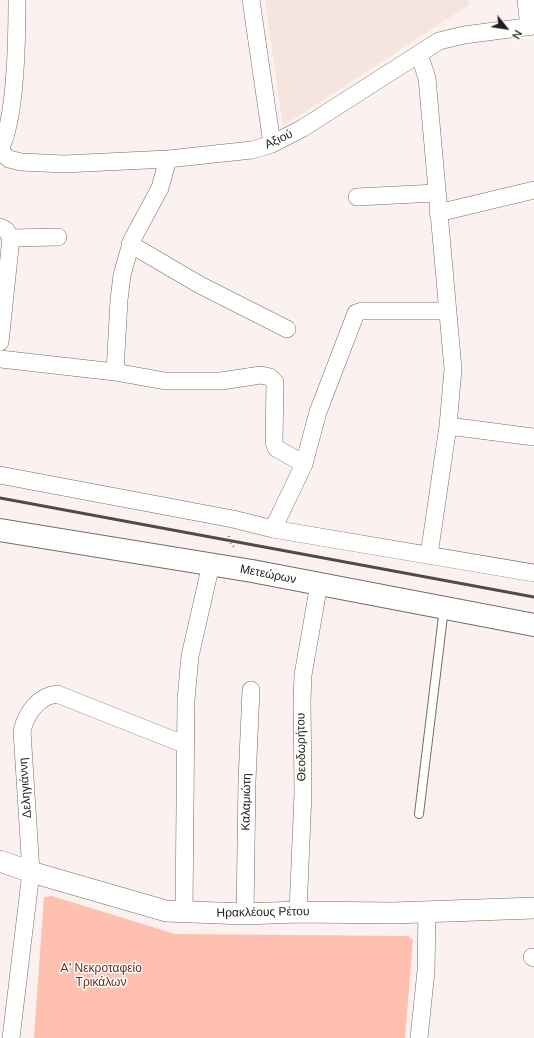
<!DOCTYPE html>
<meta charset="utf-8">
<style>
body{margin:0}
#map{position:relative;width:534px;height:1038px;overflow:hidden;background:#fbf1ee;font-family:"Nunito Sans",sans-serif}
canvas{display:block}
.north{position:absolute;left:486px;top:8px;width:40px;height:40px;-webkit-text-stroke:3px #fff;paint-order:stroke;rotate:120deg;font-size:11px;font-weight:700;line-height:16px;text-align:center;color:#201d1c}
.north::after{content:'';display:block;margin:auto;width:14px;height:18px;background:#201d1c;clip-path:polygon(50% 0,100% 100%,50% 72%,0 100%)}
</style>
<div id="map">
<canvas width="534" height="1038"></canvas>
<div class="north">N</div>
</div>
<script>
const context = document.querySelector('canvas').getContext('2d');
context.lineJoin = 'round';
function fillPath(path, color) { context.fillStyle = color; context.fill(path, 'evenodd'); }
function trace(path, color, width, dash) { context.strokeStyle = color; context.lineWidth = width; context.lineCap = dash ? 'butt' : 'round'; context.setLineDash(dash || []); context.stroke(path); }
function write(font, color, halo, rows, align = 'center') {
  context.font = font + ' "Nunito Sans",sans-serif'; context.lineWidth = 3; context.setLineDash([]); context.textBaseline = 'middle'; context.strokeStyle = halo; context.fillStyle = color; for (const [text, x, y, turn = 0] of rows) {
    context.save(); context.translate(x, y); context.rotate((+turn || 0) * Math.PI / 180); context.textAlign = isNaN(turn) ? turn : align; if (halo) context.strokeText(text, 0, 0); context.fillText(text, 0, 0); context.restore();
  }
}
fillPath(new Path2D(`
 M265,0H468L469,5L283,126Z`), '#f6e4df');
fillPath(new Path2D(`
 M52,896L175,934L408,936L413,940L405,1038H34L44,897Z`), '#ffc0af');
const service = new Path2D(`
 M419,814L444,608`);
const minor = new Path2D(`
 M251,0L272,144
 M526,0L529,27
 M419,54L427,78L453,369L448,426L429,555
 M0,149C16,120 17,35 17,0
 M0,151L9,159L21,162L64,164L168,159L252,150L272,144L303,128L439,41L464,35L534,26
 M357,197L436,193
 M438,213L534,190
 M0,227L6,230L11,238L0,342
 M11,238L58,237
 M130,244L200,285L287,329
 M0,359L115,372L165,381H221L261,375L270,377L275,382L274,442L276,448L304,464
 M115,372L119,300L122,275L132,240L160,188L168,159
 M448,426L534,437
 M0,475L233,519L273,529L534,573
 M273,529L304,464L318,412L356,313L362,311H448
 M298,912L303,793L302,702L303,675L319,584
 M184,913L186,700L190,656L211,564
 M245,914L247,781L251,690
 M532,957L534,958
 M11,1038L31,872L22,731C26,714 38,696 57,694L186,745
 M419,1038L426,971L427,911`);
const tertiary = new Path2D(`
 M0,861L31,872L166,911L245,914L298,912L393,913L534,908`);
const secondary = new Path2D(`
 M0,530L252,571L534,625`);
trace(service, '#746b69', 10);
trace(minor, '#746b69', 18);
trace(tertiary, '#746b69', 22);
trace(secondary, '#746b69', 24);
trace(new Path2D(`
 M229,536L228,540L235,548`), '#8a8482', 2.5, [1, 3]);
trace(service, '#fff', 8);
trace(minor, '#fff', 17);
trace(tertiary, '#fff', 21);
trace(secondary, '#fff', 22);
trace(new Path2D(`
 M0,498L534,597`), '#4f4a49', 3);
write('12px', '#201d1c', '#fff', [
 ["Αξιού",279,140,-25],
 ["Μετεώρων",268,575,11],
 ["Θεοδωρήτου",302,747,-91],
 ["Δεληγιάννη",26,788,-94],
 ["Καλαμιώτη",247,802,-89],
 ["Ηρακλέους Ρέτου",263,913,-1]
]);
write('12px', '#711f0a', '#fff', [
 ["A' Νεκροταφείο",101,969],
 ["Τρικάλων",101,983]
]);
</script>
